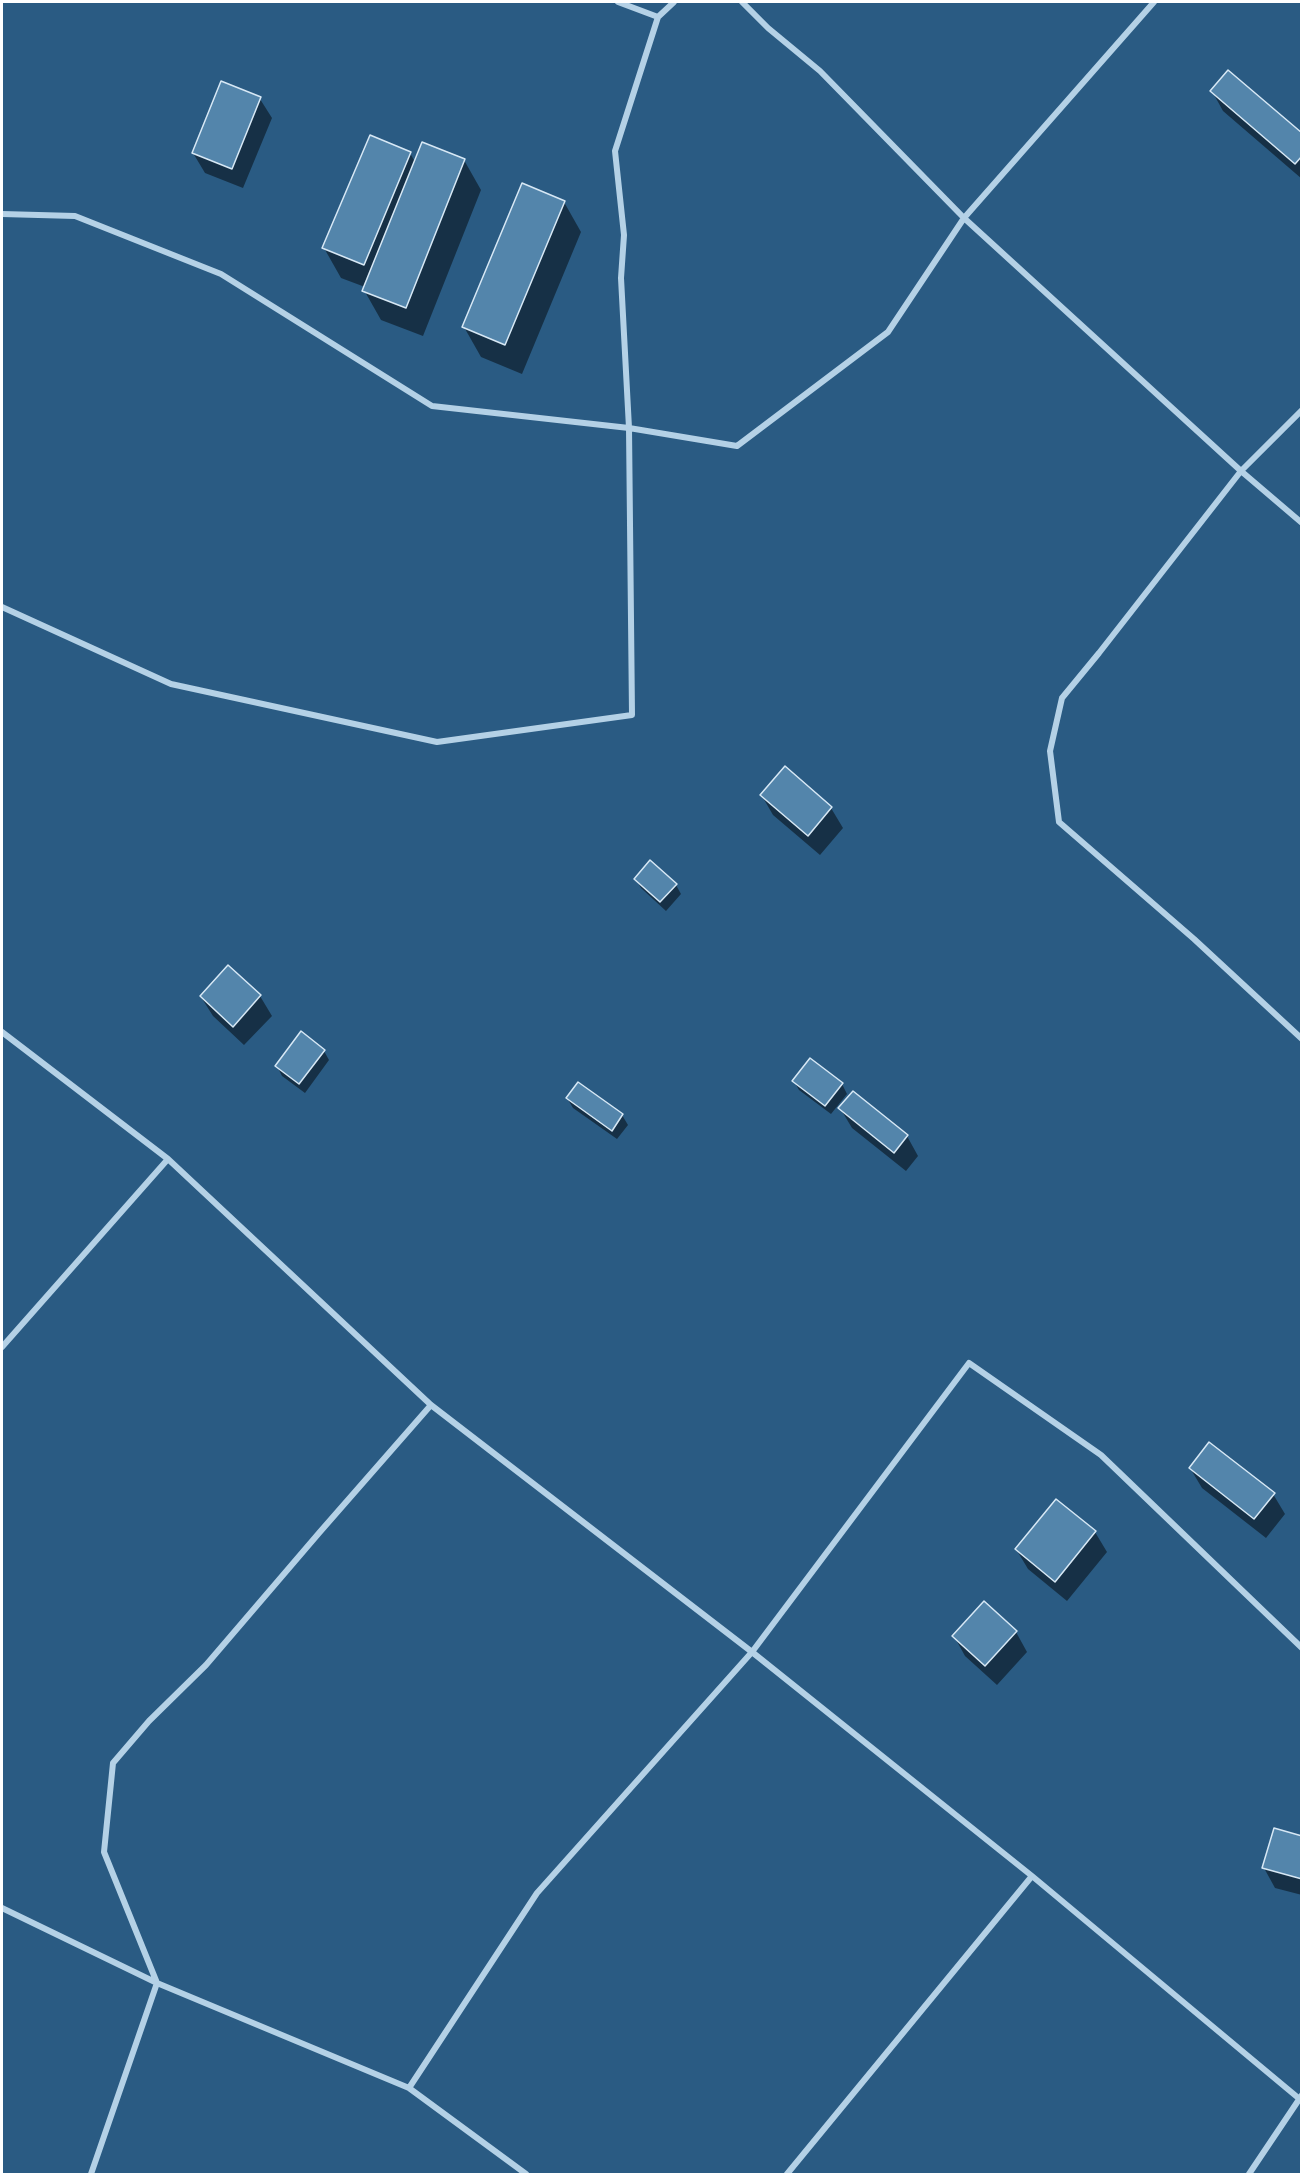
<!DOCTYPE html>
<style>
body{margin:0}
#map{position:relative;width:1303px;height:2176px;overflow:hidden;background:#2a5b83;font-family:"Exo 2",sans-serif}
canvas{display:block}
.frame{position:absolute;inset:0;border:3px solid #fff;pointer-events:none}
</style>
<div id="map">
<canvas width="1303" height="2176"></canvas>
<div class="frame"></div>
</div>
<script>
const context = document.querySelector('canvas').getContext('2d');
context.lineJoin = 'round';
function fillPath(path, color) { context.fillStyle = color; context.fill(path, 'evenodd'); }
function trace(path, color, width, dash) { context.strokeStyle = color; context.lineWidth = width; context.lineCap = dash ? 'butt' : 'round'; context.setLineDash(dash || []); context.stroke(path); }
fillPath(new Path2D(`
 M1212,91L1302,135V179L1223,111Z
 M260,99L272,118L243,188L205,173L193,153Z
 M410,153L415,162L464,160L481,190L423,336L381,320L364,290L365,287L341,278L324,248Z
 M564,202L581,232L522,374L481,357L464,327Z
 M762,796L831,808L843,828L820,855L773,815Z
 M636,879L676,885L681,894L666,911L641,888Z
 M228,967L260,996L272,1016L244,1045L213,1016L201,997Z
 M324,1051L329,1060L305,1093L282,1076L277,1066Z
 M794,1081L842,1084L847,1094L831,1114L799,1090Z
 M578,1084L622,1115L628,1125L617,1139L573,1108L567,1098Z
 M840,1108L907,1136L918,1156L906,1171L852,1128Z
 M1190,1468L1273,1494L1285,1514L1266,1538L1202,1488Z
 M1056,1501L1095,1532L1107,1552L1067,1601L1028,1569L1016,1549Z
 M1016,1632L1027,1652L997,1685L965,1656L954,1636Z
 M1302,1837V1895L1275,1888L1264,1868Z`), '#0007');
const building = new Path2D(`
 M1228,70L1302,133V156L1295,164L1210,91Z
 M221,81L261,97L232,169L192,153Z
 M370,135L411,152L364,265L322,248Z
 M422,142L465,159L406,308L362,291Z
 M522,183L565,201L505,345L462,327Z
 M785,766L832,807L808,836L760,795Z
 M650,860L677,884L660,902L634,879Z
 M228,965L261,995L233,1027L200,996Z
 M301,1031L325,1050L299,1084L275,1066Z
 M810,1058L843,1083L825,1106L792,1081Z
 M578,1082L623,1114L612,1131L566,1098Z
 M853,1091L908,1135L894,1153L838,1108Z
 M1209,1442L1275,1493L1254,1519L1189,1468Z
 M1056,1499L1096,1531L1055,1582L1015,1549Z
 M984,1601L1017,1631L985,1666L952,1636Z
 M1274,1828L1302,1836V1879L1262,1868Z`);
fillPath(building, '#5385ab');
trace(building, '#d7e8f5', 1.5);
trace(new Path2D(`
 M618,2L658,17
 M742,2L768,28L820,71L964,218L1241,471L1302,523
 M2,214L75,216L221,274L432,406L629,428L737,446L888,332L964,218L1154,2
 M1302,410L1241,471L1099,653L1062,698L1050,751L1059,822L1194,939L1302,1039
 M2,607L171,684L437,742L632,715L629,428L621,278L624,235L615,151L658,17L674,2
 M2,1032L168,1159
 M2,1347L168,1159L431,1405L752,1652L1032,1876L1302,2101
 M2,1908L157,1983L409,2088L526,2174
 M409,2088L537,1893L752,1652L969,1363L1101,1455L1302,1648
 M91,2174L157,1983L104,1852L113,1763L149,1721L206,1665L319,1533L431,1405
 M787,2174L1032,1876
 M1249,2174L1302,2095`), '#b4d1e6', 6);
</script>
